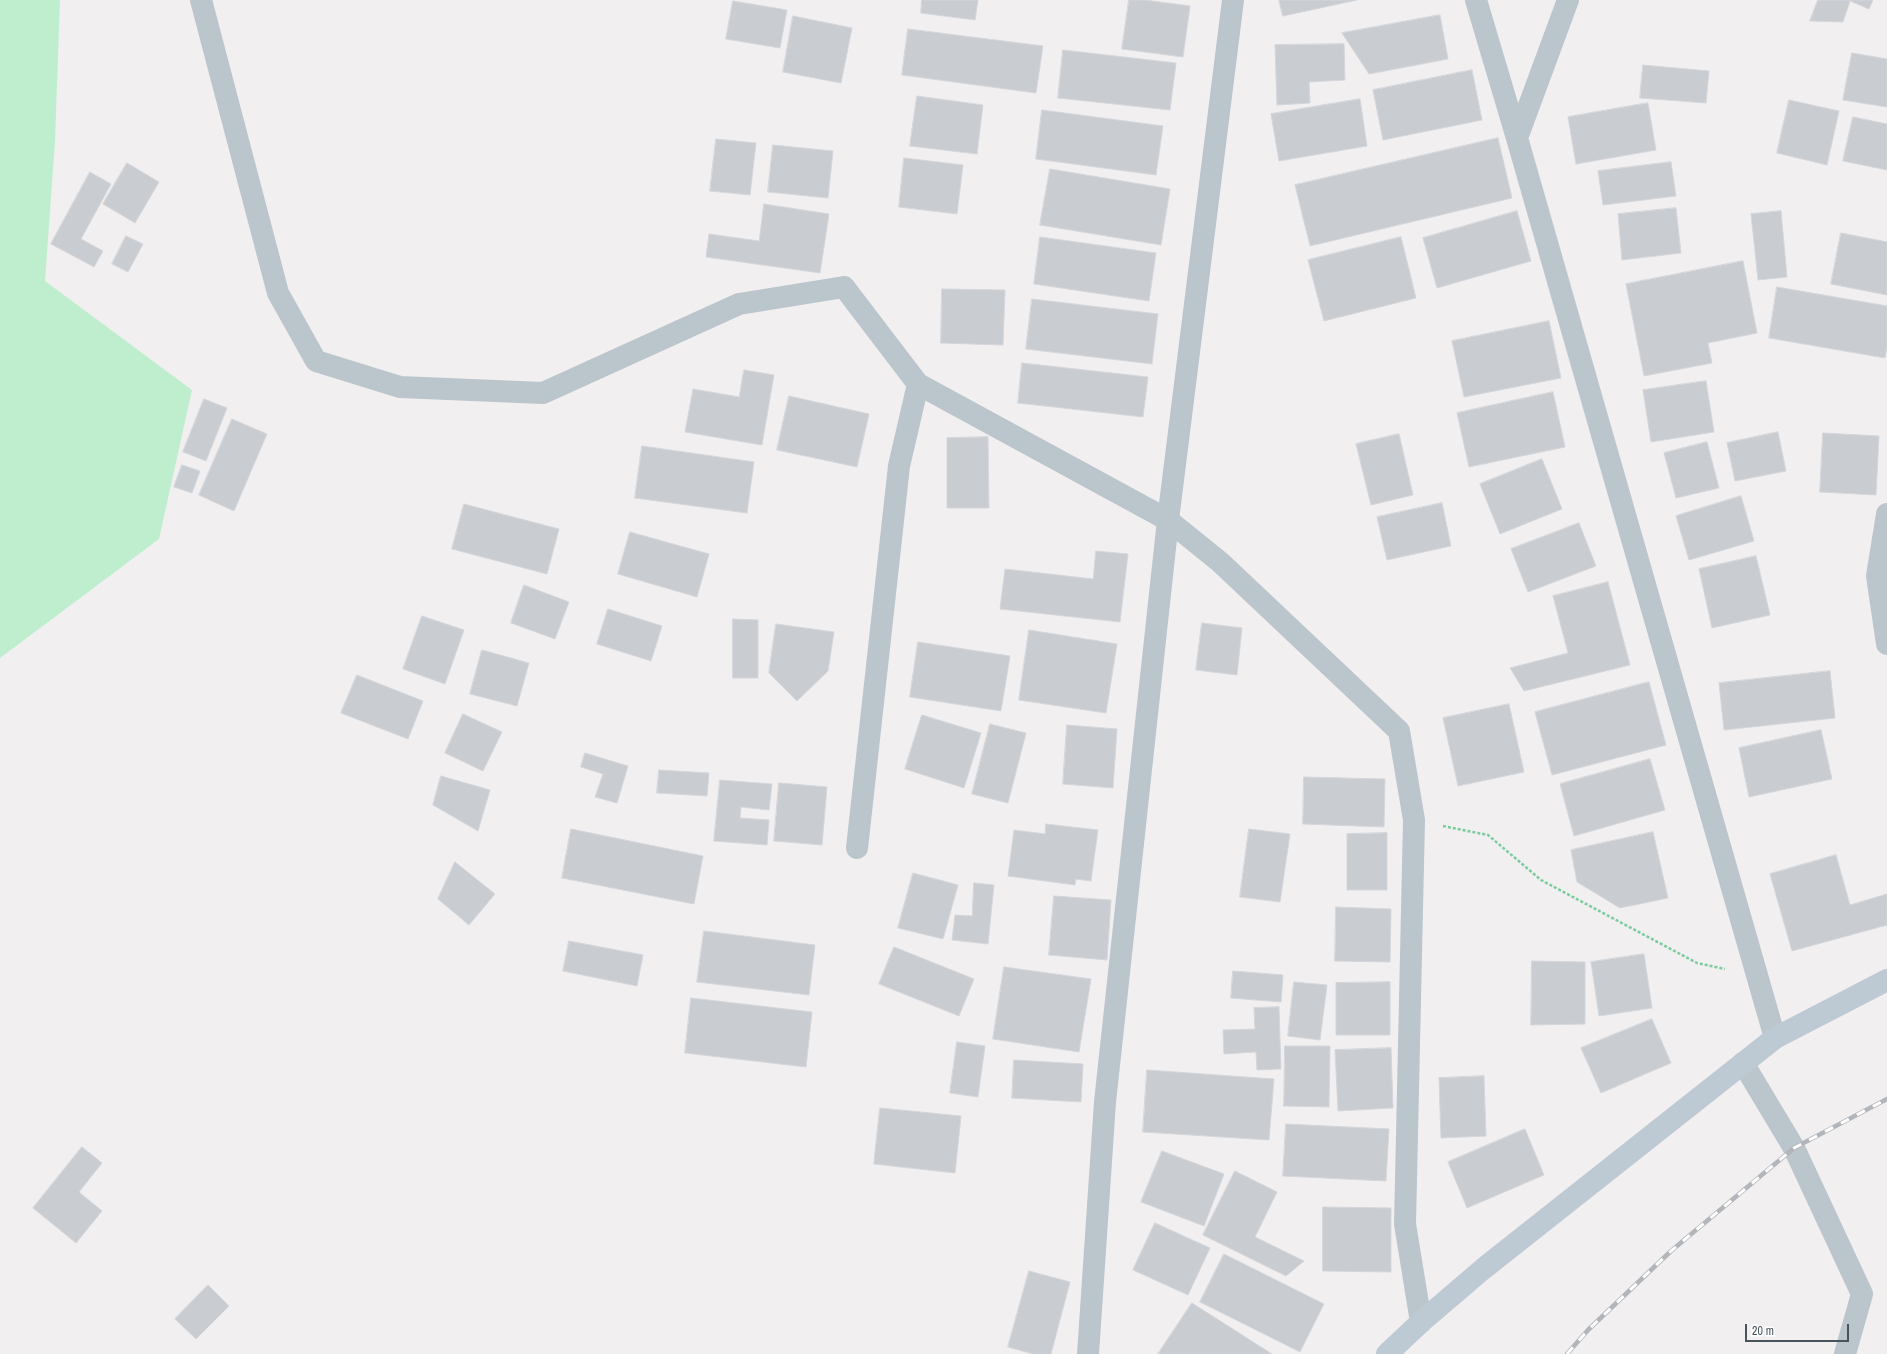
<!DOCTYPE html>
<style>
body{margin:0}
#map{position:relative;width:1887px;height:1354px;overflow:hidden;background:#f2eff0;font-family:"Archivo Narrow",sans-serif}
canvas{display:block}
.scale{position:absolute;left:1745px;top:1324px;width:104px;height:18px;box-sizing:border-box;border:2px solid #48545c;border-top:0;padding-left:5px;font-size:12px;line-height:14px;white-space:nowrap;color:#48545c;-webkit-text-stroke:3px #fff;paint-order:stroke}
</style>
<div id="map">
<canvas width="1887" height="1354"></canvas>
<div class="scale">20 m</div>
</div>
<script>
const context = document.querySelector('canvas').getContext('2d');
context.lineJoin = 'round';
function fillPath(path, color) { context.fillStyle = color; context.fill(path, 'evenodd'); }
function trace(path, color, width, dash) { context.strokeStyle = color; context.lineWidth = width; context.lineCap = dash ? 'butt' : 'round'; context.setLineDash(dash || []); context.stroke(path); }
fillPath(new Path2D(`
 M0,0H60L55,141L45,281L192,390L159,539L0,658Z`), '#bfeece');
const building = new Path2D(`
 M922,0H978L975,20L921,13Z
 M1129,0H1145L1190,6L1183,57L1122,49Z
 M1279,0H1357L1283,16Z
 M1818,0H1873L1869,9L1850,1L1843,22L1810,21Z
 M733,1L787,10L780,48L726,39Z
 M1440,15L1448,59L1369,74L1342,33Z
 M793,16L852,28L841,83L783,72Z
 M908,29L1043,46L1036,93L902,75Z
 M1344,44L1345,80L1309,82L1310,103L1277,105L1275,45Z
 M1063,50L1176,63L1170,110L1058,98Z
 M1852,53L1887,59V107L1843,100Z
 M1643,65L1709,71L1706,103L1640,98Z
 M1472,70L1482,120L1383,140L1373,90Z
 M917,96L983,105L977,154L910,146Z
 M1360,99L1367,146L1279,161L1271,114Z
 M1789,100L1839,111L1827,165L1777,153Z
 M1648,103L1656,150L1576,164L1568,117Z
 M1042,110L1163,126L1156,175L1036,159Z
 M1853,117L1887,124V170L1843,161Z
 M1498,138L1512,198L1310,246L1295,185Z
 M716,139L756,143L750,195L710,191Z
 M773,145L833,151L828,198L768,192Z
 M904,158L963,165L957,214L899,207Z
 M1671,162L1676,196L1603,205L1598,171Z
 M127,163L159,182L135,223L103,204Z
 M1050,169L1170,189L1161,245L1040,225Z
 M90,172L111,184L81,239L103,251L94,267L51,244Z
 M764,204L829,214L820,273L706,257L709,234L759,241Z
 M1676,208L1681,253L1622,260L1618,214Z
 M1517,211L1531,261L1437,288L1423,238Z
 M1781,211L1787,277L1758,280L1751,214Z
 M1841,233L1887,242V295L1831,284Z
 M126,236L143,244L128,272L112,264Z
 M1040,237L1156,253L1149,301L1034,284Z
 M1401,237L1416,298L1324,321L1308,260Z
 M1743,261L1757,333L1708,343L1712,363L1644,376L1626,284Z
 M1777,287L1887,306V347L1885,358L1769,338Z
 M942,289L1005,290L1003,345L941,343Z
 M1032,299L1158,314L1152,364L1026,349Z
 M1549,321L1561,378L1464,397L1452,341Z
 M1022,363L1148,377L1143,417L1018,403Z
 M744,370L774,375L762,445L685,432L693,389L739,397Z
 M1706,381L1714,432L1651,442L1643,390Z
 M1553,392L1565,447L1469,467L1457,413Z
 M789,396L869,414L857,467L777,450Z
 M204,399L227,408L206,461L183,452Z
 M232,419L267,434L234,511L199,495Z
 M1778,432L1786,471L1735,481L1727,443Z
 M1823,433L1879,436L1876,495L1820,492Z
 M1399,434L1413,495L1371,505L1356,444Z
 M988,437L989,508H947V438Z
 M1707,442L1719,488L1676,498L1664,453Z
 M642,446L754,462L747,513L635,498Z
 M1542,459L1562,509L1500,534L1480,484Z
 M182,465L200,471L192,493L174,487Z
 M1741,496L1754,541L1689,560L1676,516Z
 M1442,503L1451,546L1387,560L1377,517Z
 M464,504L559,529L547,574L452,549Z
 M1579,523L1596,566L1528,592L1511,549Z
 M630,532L709,554L697,597L618,574Z
 M1096,551L1128,554L1120,622L1000,609L1005,569L1093,579Z
 M1756,556L1770,615L1712,628L1699,569Z
 M1608,582L1630,665L1524,691L1510,668L1568,653L1553,596Z
 M524,585L569,602L555,639L511,623Z
 M608,609L662,626L651,661L597,644Z
 M422,616L464,630L445,684L403,669Z
 M733,619L758,620V678H733Z
 M1202,623L1242,628L1237,675L1196,670Z
 M776,624L834,632L828,671L797,701L769,673Z
 M1029,630L1117,644L1106,713L1019,700Z
 M918,642L1010,656L1001,711L910,697Z
 M482,650L529,663L517,706L470,694Z
 M1830,671L1835,718L1724,730L1719,683Z
 M357,675L423,701L408,739L341,713Z
 M1649,682L1666,745L1552,775L1535,712Z
 M1509,704L1524,772L1458,786L1443,718Z
 M463,714L502,732L483,771L445,753Z
 M922,715L981,733L964,788L905,769Z
 M990,724L1026,733L1008,803L972,794Z
 M1067,725L1117,729L1113,788L1063,784Z
 M1821,730L1832,779L1749,797L1739,748Z
 M585,753L628,766L617,803L595,797L603,774L581,767Z
 M1650,759L1665,810L1574,836L1560,784Z
 M659,770L709,773L707,796L657,793Z
 M441,776L490,790L478,831L433,805Z
 M1304,777L1385,779L1384,827L1303,824Z
 M720,780L772,784L769,810L741,807L740,818L769,820L767,845L714,841Z
 M779,783L827,787L822,845L774,841Z
 M1046,824L1098,830L1091,881L1076,879L1075,885L1008,876L1014,830L1045,834Z
 M571,829L703,856L694,904L562,878Z
 M1249,829L1290,834L1280,902L1240,897Z
 M1653,832L1668,898L1620,908L1577,882L1571,850Z
 M1387,833V890H1347V834Z
 M1836,855L1850,905L1887,894V925L1792,951L1770,874Z
 M455,862L495,894L469,925L438,899Z
 M913,873L958,885L943,939L898,928Z
 M974,883L994,885L988,944L952,940L955,915L972,916Z
 M1054,896L1111,900L1107,960L1049,955Z
 M1336,907L1391,909L1390,962L1335,961Z
 M704,931L815,945L809,995L697,982Z
 M569,941L643,955L637,986L563,971Z
 M894,947L974,979L959,1016L879,984Z
 M1644,954L1652,1008L1599,1016L1591,962Z
 M1532,961L1585,962V1024L1531,1025Z
 M1004,967L1091,979L1079,1052L993,1039Z
 M1233,971L1283,975L1281,1002L1231,998Z
 M1294,982L1327,985L1320,1040L1288,1036Z
 M1390,982V1035H1336V983Z
 M691,998L812,1012L806,1067L685,1053Z
 M1279,1007L1281,1069L1257,1070L1256,1052L1224,1054L1223,1030L1255,1029L1254,1008Z
 M1652,1019L1671,1063L1601,1093L1581,1048Z
 M957,1042L985,1046L978,1097L950,1093Z
 M1285,1046H1330L1329,1107L1284,1106Z
 M1391,1048L1393,1108L1338,1111L1335,1050Z
 M1014,1060L1083,1064L1081,1102L1012,1098Z
 M1147,1070L1274,1079L1269,1140L1143,1132Z
 M1484,1076L1486,1136L1441,1138L1439,1078Z
 M880,1108L961,1116L955,1173L874,1164Z
 M1286,1124L1389,1129L1386,1181L1283,1176Z
 M1525,1129L1544,1175L1467,1208L1448,1162Z
 M82,1147L102,1163L79,1192L102,1211L76,1243L33,1208Z
 M1162,1151L1224,1174L1204,1226L1141,1202Z
 M1235,1171L1277,1192L1255,1237L1304,1261L1286,1276L1203,1235Z
 M1323,1207L1391,1208V1272L1323,1271Z
 M1155,1223L1210,1248L1188,1295L1133,1270Z
 M1224,1254L1324,1304L1300,1352L1200,1302Z
 M1029,1271L1070,1282L1051,1354H1033L1008,1347Z
 M208,1285L229,1306L196,1339L175,1319Z
 M1192,1303L1272,1354H1158Z`);
fillPath(building, '#c9cdd2');
trace(building, '#d3d6db', 1);
trace(new Path2D(`
 M1443,826L1488,835L1541,880L1697,963L1725,969`), '#78cc9d', 2.5, [3, 2]);
trace(new Path2D(`
 M201,0L278,293L316,361L400,387L543,393L739,304L844,287L918,384L1168,520L1220,562L1399,731L1414,820L1405,1224L1421,1322
 M1476,0L1517,138L1775,1038
 M1517,138L1568,0
 M1887,514L1877,576L1887,644
 M857,848L899,466L918,384
 M1743,1063L1794,1148L1862,1294L1845,1354
 M1088,1354L1105,1102L1168,520L1233,0`), '#bbc5cc', 22);
trace(new Path2D(`
 M1387,1354L1421,1322L1483,1269L1775,1038L1887,980`), '#bdc9d3', 22);
const rail = new Path2D(`
 M1567,1354L1588,1330L1671,1251L1794,1148L1887,1099`);
trace(rail, '#b2b5ba', 4.5);
trace(rail, '#fff', 3, [9]);
</script>
